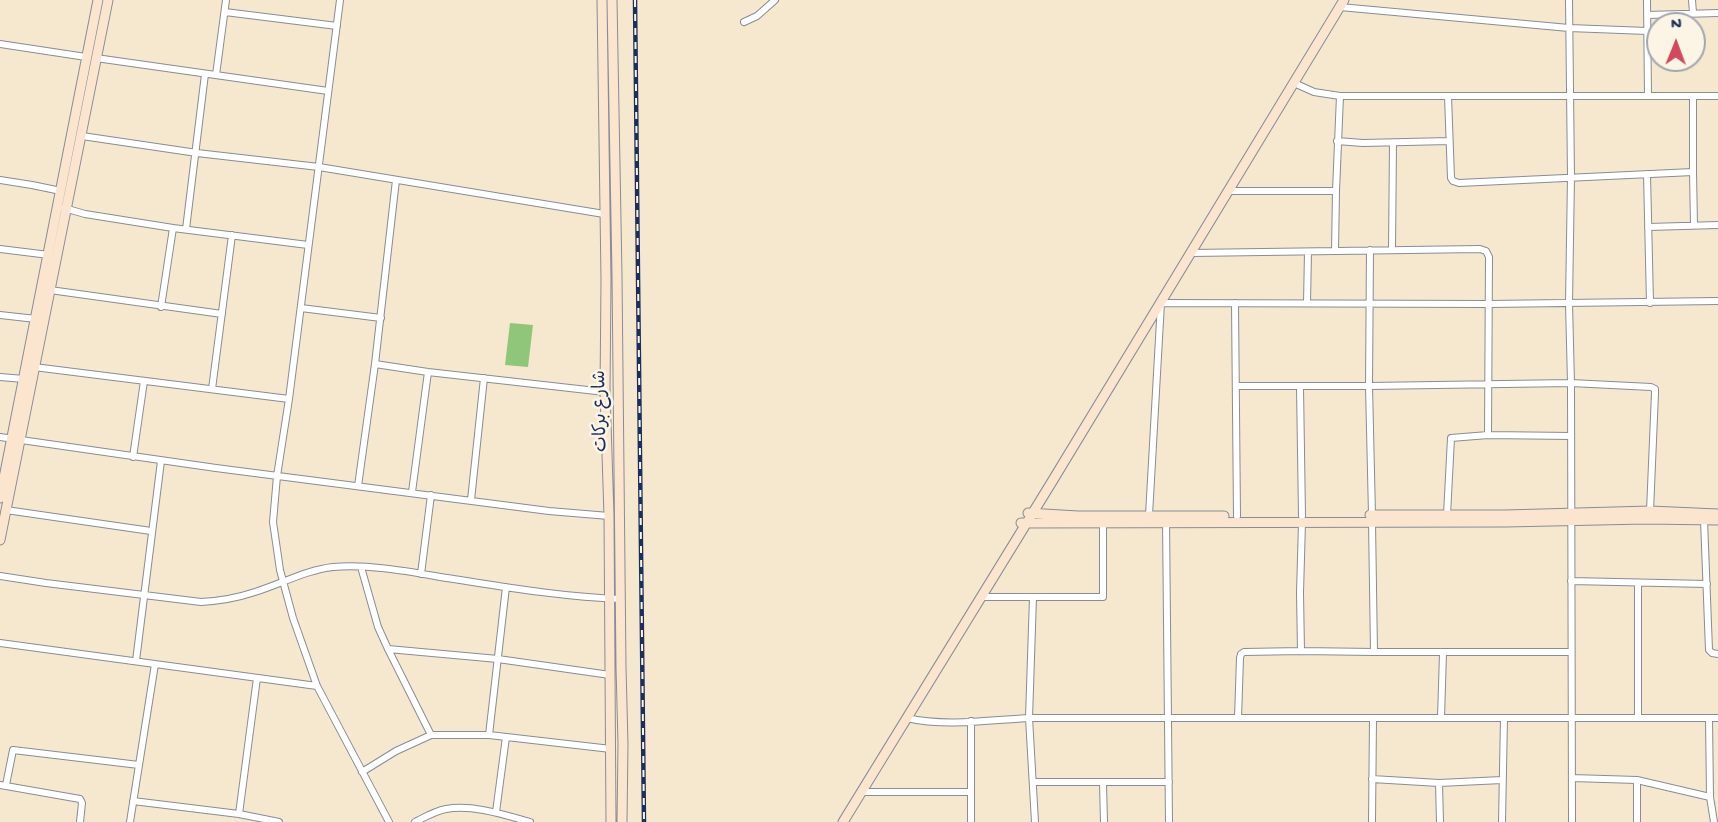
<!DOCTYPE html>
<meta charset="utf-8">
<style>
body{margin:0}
#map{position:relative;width:1718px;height:822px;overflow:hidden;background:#f5e8cf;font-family:"Gochi Hand",sans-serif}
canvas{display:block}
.north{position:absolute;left:1646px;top:12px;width:60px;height:60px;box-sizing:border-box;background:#fcf5e5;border:2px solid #a2a6af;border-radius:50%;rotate:1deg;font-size:16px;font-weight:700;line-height:24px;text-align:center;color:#1b2f5e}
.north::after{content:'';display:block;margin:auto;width:21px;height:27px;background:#d1495b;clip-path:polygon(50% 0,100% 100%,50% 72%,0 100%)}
</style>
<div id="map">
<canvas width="1718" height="822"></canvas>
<div class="north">N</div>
</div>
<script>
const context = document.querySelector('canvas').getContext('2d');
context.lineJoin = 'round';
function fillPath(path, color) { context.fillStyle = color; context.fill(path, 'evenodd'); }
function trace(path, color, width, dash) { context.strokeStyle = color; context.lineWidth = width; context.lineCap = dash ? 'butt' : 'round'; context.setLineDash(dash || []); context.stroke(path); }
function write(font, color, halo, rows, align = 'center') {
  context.font = font + ' "Gochi Hand","Playpen Sans Arabic",sans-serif'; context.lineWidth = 5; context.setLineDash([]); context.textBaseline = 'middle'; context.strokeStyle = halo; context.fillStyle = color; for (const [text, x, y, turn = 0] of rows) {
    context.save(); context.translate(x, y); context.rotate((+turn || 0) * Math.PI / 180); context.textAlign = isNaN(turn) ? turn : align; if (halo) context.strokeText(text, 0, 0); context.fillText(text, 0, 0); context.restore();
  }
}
fillPath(new Path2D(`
 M510,323L533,325L528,367L505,365Z`), '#8fc679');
const street = new Path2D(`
 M340,0L289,399L277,476L273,522L280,570L293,618L317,686L389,822
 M1569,0L1571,177L1569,303L1571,383L1572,822
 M1647,0L1648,96
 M1692,0L1693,13
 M1340,7L1569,28L1647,31
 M225,12L337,26
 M1647,15L1718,13
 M744,22L757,16L775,0
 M0,44L86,57
 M96,58L328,91
 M216,75L226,0
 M1294,83L1314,92L1340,96H1718
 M1448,96L1451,178L1453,181L1459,183L1693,172
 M1693,96V172L1694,225
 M82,136L197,153L319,167L604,214
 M1337,141L1363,143L1449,141
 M1647,174L1650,303
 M0,180L32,185L61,191
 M1229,191H1336
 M64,208L85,214L173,228L308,245
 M1648,227L1718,225
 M186,229L205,74
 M0,249L49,255
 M1370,250L1369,386L1372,515
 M1392,250L1393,143
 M1335,251L1336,191L1340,96
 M1191,253L1480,249L1486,251L1489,257L1488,435
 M50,290L222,314
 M1235,303L1237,516
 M1307,303L1308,252
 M161,307L173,228
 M301,308L381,318
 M0,315L36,319
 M375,364L428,372L605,392
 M34,367L289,399
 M0,377L24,379
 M1237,386H1369L1571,383L1651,387L1655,389V393L1650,511
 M1300,387L1302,516
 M212,389L232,235
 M0,437L216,468L549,511L609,516
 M133,457L144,381
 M358,486L375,364L396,180
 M412,492L428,372
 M471,500L484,378
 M6,510L151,531
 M1149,515L1161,303L1489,304L1718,301
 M1447,515L1451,438L1488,435L1571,436
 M1166,520L1169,822
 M1704,520L1709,650L1712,653L1718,654
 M1372,522L1374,652
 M361,567L378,627L388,649L431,735
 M421,574L431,495
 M0,576L46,583L201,602C219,601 237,598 255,592C281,584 306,570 333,567C371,564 411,572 447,578C505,587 563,597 621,599
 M1571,581L1707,584
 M981,597H1103V522
 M1033,597L1029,718L1035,822
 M0,643L317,686
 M388,649L498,659L610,675
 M1301,651L1300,593L1302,522
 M136,661L161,461
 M1638,717V583
 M907,718C945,727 991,720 1029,718H1718
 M1238,718L1240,658L1241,654L1244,652L1301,651L1374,652H1571
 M1441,718L1443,653
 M1709,718L1710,797L1714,822
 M489,735L506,587
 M362,772L396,751L431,735H489L611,749
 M1572,778L1637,780L1710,797
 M1372,779L1439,783L1502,780
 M1637,780V822
 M1033,782H1169
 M1103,783L1104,822
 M1439,783L1440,822
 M0,785L80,799L82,803L80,822
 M6,785L13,750L139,765
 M862,792H970
 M133,801L239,814L279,822
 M496,812L506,737
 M239,814L257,678
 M130,822L155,664
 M415,822C425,817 435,811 446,809C472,804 505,815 530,822
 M971,822V721
 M1372,822L1373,719
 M1502,822L1504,718`);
const secondary = new Path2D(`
 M602,0L606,280L605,392L609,516L611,822
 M612,0L617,275L621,667L623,744L622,822
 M0,498L98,0
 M1028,513L1078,516H1224
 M1370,515H1505L1650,511L1718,514
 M1021,523L1506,522L1645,519L1718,520
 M0,540L108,0
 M843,822L1053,480L1344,0`);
trace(street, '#888c96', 8);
trace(secondary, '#888c96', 11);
trace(street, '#fff', 6);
trace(secondary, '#fbe5cf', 9);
const rail = new Path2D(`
 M635,0L644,822`);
trace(rail, '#1b2f5e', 4.5);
trace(rail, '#fcf5e5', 2, [7]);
write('18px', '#1b2f5e', '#fcf5e5', [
 ["شارع بركات",602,411,-91]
]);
</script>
